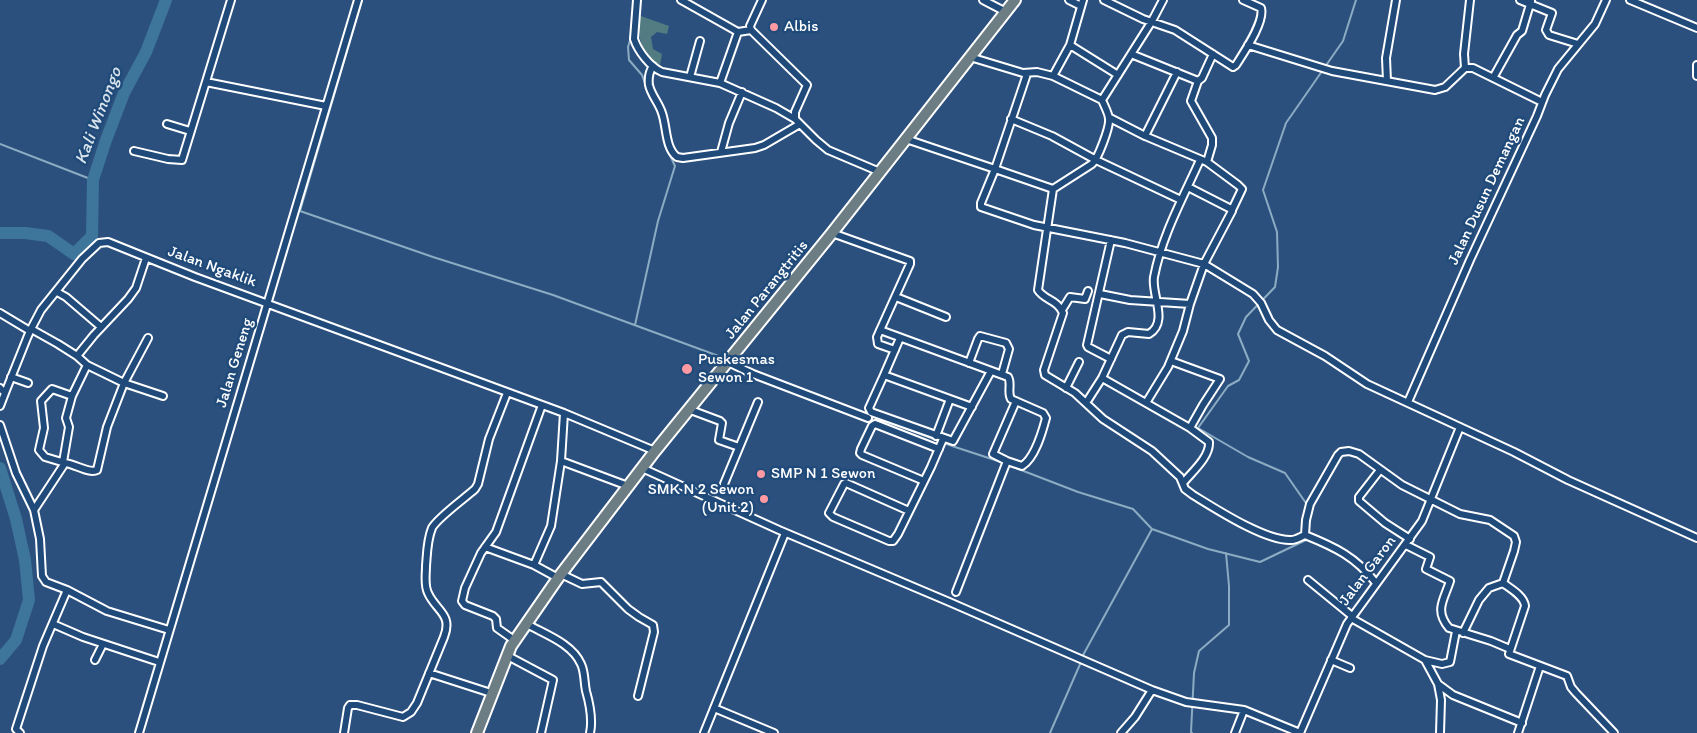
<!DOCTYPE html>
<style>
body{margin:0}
canvas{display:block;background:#2c507d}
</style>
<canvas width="1697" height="733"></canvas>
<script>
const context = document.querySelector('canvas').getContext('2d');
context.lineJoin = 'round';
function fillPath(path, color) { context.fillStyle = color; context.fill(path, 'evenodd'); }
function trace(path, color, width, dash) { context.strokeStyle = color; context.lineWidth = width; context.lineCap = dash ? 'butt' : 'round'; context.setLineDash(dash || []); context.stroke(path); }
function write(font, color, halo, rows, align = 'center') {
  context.font = font + ' Itim,sans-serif'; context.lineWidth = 5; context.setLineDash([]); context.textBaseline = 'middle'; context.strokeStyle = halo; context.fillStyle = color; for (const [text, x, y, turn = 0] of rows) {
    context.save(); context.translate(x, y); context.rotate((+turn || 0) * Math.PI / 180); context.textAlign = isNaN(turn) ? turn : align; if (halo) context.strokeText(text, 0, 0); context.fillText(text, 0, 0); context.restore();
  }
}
fillPath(new Path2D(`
 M638,15L669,26L667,34L657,32L651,37L653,49L662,54L660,65H656C638,44 640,42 638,15Z`), '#527b82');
trace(new Path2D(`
 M362,0L300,211L433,257L553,295L724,358
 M631,37L628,47L629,60L642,75L646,86
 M0,144L93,180
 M635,325L658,221L675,166L668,151
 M867,414L955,447L1004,463
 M1008,465L1078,492L1133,509L1152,529L1208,549L1260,562L1306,540L1307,536
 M1308,506L1285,473L1248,457L1198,428L1228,386L1239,380L1249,361L1238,334L1246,317L1275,287L1278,267L1277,232L1263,190L1286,123L1343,41L1356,0
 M1308,527L1311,510
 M1082,657L1152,529
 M1050,733L1081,662
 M1192,733L1191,732L1194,673L1199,651L1229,625V586L1226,553`), '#8bacc2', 2);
trace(new Path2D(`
 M0,233H25L48,236L74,254L92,236L93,180L106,140L124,93L146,52L166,0
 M0,468L16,519L25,560L29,600L16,640L0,659`), '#3e759a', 12);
const minor = new Path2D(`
 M637,0L634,39C638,51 650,67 662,72L720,83L776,108L795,119
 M681,0L738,32L751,30
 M762,0L750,26L751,30L807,85L795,112V119L816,140L828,150L880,172
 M983,0L1006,12
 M1069,0L1081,6
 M1104,0L1143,19L1175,30L1233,67L1236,65C1244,52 1265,22 1261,8L1243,0
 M1520,0L1552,13L1546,30L1549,35L1578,44
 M1630,0L1697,28
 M1070,45L1118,75
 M1248,45L1332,71L1435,90L1445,87L1465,68H1473L1542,102
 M1131,54L1198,81L1202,78L1213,54
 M970,57L1023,73L1037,72L1053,76L1102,100C1104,105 1109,114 1109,119C1110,127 1098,159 1092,164L1053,189L995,169L981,203V207L1034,225L1125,243L1204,264L1253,294L1261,303L1269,320L1277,330L1325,356L1367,384L1514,452L1568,480L1697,538
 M1697,65V76
 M653,66C649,72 648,78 649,85C651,95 659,103 662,113C667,127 665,148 677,157L683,158L755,148L764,145L800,124
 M1465,68L1464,54L1470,0
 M1053,76L1070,45L1083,0
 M690,77L700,41
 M1493,78L1517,35L1522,31L1531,1
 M1198,81L1191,101L1212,138V145L1207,162
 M1387,81L1386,58L1396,0
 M206,82L326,106
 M720,83L738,32
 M1102,100L1152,21L1163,0
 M1110,118L1145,136L1207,162L1238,185L1242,189L1232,210
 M1011,119L1052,136L1096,160L1181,200
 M167,124L190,131
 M1145,136L1177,72
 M906,139L995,169L1027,74
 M134,151L168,159L182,160L231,0
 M721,152L729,123L742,92
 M1053,189L1038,290C1044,300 1058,300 1063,313L1044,370L1045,375L1075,393L1103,419L1152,451L1180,477L1185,489L1193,495C1216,509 1265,541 1291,540C1296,540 1300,537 1305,535C1335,547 1356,557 1376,583
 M832,233L910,261V264L877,337L878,344L895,350
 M57,292L66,297L101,327
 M1100,294L1130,300L1190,304
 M896,297L946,317
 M1062,310L1070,297L1085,299L1088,291
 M0,313L30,331L41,310L82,259L99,243L108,242L195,277L564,413L655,451
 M880,330L1008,377C1012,383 1007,392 1011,399L1043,413L1046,418C1042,433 1035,458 1022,466L1007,461L993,454L1016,401
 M148,338L124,383L163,396
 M900,338L884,375L972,407
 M77,356L94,335L128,299L136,288L146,258
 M1111,359L1088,347L1087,345L1111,240
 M1171,361L1220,379L1203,405L1190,428
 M728,362L753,374L868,418
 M969,363L978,339L980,336L1006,343L1009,349L1002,374
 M884,375L869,408L871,412L953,441L991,371
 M11,377L28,383
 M1102,378L1190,428L1209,442C1210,457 1192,472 1183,483
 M0,388L5,393L0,406
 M1066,388L1079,362
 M5,393L27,338L30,331L33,330L58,344L77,356L87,365L124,383L107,427L97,470C89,474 75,464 65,463L34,510
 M1408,402L1470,260L1537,116L1545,95L1558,69L1595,24L1606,0
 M1086,403L1102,378L1122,335L1128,332L1149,334C1169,322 1151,294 1154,277C1162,235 1183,198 1200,160
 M1146,403L1168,367L1183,331L1190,304L1204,264L1232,211L1231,209L1188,187
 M688,409L720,421L722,423L719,440L739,447
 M0,425L16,473L34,510L40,539L42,576L46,582L67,590
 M936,436L950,399
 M561,461L628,486
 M63,462L69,427L66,418L72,396L87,365
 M65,463L45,457L39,450L44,428L41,401L52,389L72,396
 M642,468L779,530L947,601L1152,690L1186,702L1244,710L1300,733
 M1380,470L1359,497V501L1385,523L1410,539
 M924,481L862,455L860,453L861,449L872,426L875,424L939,449
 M724,484L758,402
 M909,511L846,483L844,484L829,513L833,517L889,541H893L898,534L931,467L943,439
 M1305,535L1306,520L1310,504L1338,455L1341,452L1349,451L1359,454L1402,485L1460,514L1490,520L1514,536L1516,542L1514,551L1503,583C1511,589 1524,596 1525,606L1509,654L1567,676L1571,687L1576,693L1614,733
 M1406,545L1430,557L1426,569L1450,581C1444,600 1434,610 1449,628L1491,641L1510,649
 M485,547L534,565L558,578
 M534,565L551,526L561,461L564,413
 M561,574L582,584L601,582L628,609L639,617L653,625L654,632L638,696
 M1308,580L1352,616
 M956,592L1007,461
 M1351,618L1425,660L1438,684L1453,695L1522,723
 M525,623C544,634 572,643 581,664C585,672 584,682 586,691C590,705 593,719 590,733
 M53,624L83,637L159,662
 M1463,633L1479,600L1489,588L1503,583
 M514,640L497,628L496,619L493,616L465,605L462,601L465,588L481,553L496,532L542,405
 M506,655L553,680L541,733
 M95,660L103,644
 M1331,660L1350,668
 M1425,660L1442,664L1450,662L1456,631
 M429,673L491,693
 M1438,684L1441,700L1440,733
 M714,708L774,733
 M20,733L16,729L43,646L67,590L107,611L169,630
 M139,733L358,0
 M344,733L348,708L350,705H357L403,717L411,712L417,703L444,637C453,614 436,611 428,593C424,585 426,575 426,566C427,554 427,540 432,528C437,518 465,498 475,489L478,484L489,439L507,393
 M704,733L785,533
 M1121,733L1135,717L1152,690
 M1235,733L1244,710
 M1300,733L1347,624L1422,521L1460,427
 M1518,733L1540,666`);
const primary = new Path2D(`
 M477,733L511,646L558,578L655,451L832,233L1015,0`);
trace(minor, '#fff', 10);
trace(primary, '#fff', 14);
trace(minor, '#1f4a7a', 6);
trace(primary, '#6c7e84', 10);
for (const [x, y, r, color] of [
 [774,27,5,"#ff9aa2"],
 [687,369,6,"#ff9aa2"],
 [761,474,5,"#ff9aa2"],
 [764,499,5,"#ff9aa2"]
]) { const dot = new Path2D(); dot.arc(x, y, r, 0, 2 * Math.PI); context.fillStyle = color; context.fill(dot); trace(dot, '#1f4a7a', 2); }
write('16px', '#fff', '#1f4a7a', [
 ["Albis",784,27],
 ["Puskesmas",698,360],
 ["Sewon 1",698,378],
 ["SMP N 1 Sewon",771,474],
 ["SMK N 2 Sewon",754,490,"right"],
 ["(Unit 2)",754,508,"right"]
], 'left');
write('16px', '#fff', '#1f4a7a', [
 ["Jalan Dusun Demangan",1487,191,-65],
 ["Jalan Ngaklik",212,267,20],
 ["Jalan Parangtritis",767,290,-51],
 ["Jalan Geneng",235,363,-73],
 ["Jalan Garon",1368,571,-53]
]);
write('italic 18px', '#d8e3eb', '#1f4a7a', [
 ["Kali Winongo",99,116,-69]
]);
</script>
